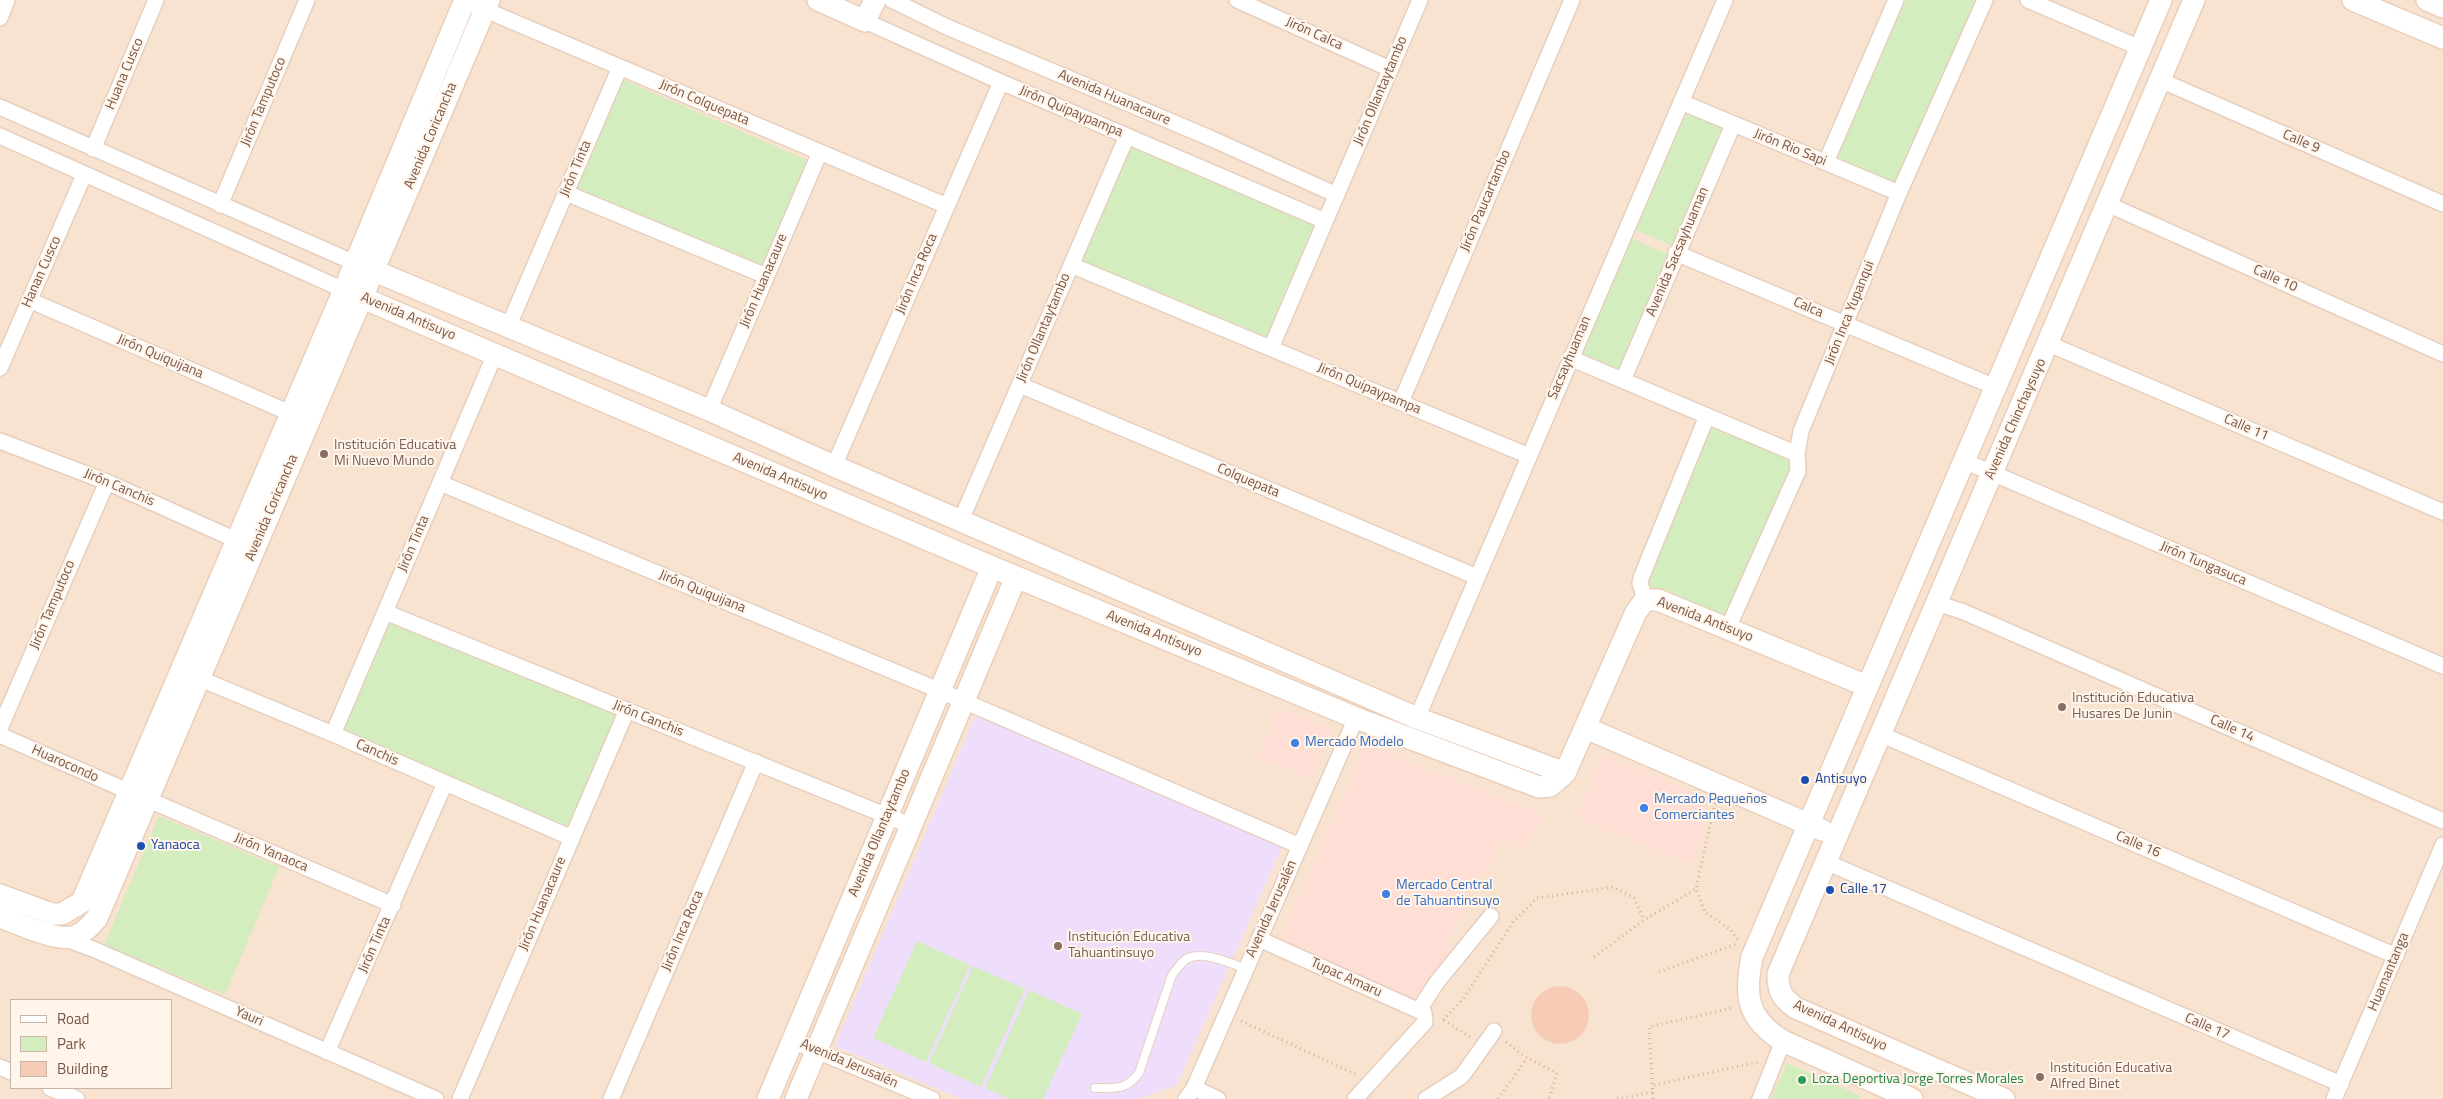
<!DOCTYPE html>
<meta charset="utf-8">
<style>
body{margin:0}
#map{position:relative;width:2443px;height:1099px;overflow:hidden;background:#fef2e1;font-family:"Titillium Web",sans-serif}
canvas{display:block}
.legend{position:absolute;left:10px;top:999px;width:162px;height:90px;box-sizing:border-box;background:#fff5ea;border:1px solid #c9b5a8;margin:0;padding:6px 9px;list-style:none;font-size:15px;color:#785545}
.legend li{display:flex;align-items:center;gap:10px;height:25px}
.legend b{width:25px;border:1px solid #c9b5a8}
</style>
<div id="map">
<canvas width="2443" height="1099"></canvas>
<ul class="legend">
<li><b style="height:6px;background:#fff"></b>Road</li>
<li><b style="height:14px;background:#d4edbe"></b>Park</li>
<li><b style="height:14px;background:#f7ccb6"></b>Building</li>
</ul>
</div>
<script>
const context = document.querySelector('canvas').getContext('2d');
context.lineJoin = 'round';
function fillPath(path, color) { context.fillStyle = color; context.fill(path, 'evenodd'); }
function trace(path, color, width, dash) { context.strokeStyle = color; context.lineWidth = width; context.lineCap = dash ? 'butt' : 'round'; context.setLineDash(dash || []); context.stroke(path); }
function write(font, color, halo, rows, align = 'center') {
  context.font = font + ' "Titillium Web",sans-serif'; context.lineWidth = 4; context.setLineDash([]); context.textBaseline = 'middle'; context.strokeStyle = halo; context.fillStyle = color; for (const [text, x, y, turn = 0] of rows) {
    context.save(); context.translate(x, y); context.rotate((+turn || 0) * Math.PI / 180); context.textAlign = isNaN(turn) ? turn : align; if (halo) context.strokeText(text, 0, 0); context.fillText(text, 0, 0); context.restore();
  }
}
fillPath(new Path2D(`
 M0,0H2443V1099H0ZM11,1000H171V1088H11Z`), '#f7e3cf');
fillPath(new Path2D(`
 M1279,708L1333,729L1312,779L1258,758Z
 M1366,745L1546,816L1523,847L1503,838L1446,944L1451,948L1420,1001L1280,941Z
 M1602,754L1709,799L1694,865L1577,818Z`), '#ffdfd5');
fillPath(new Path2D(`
 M977,712L1282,847L1177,1085L1138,1099H962L835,1046Z`), '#efdefb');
fillPath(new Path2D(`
 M1901,0H1981L1897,187L1832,160Z
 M622,79L809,161L763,269L575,191Z
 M1684,112L1726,129L1673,246L1634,229Z
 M1130,146L1315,225L1268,337L1082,261Z
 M1628,237L1670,255L1621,373L1578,355Z
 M1710,426L1793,460L1725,620L1643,585Z
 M388,617L621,712L569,832L339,731Z
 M159,816L279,867L225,995L104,945Z
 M917,941L970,965L926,1062L873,1038Z
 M973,966L1025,989L981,1087L929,1063Z
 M1029,990L1082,1014L1043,1099H1010L985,1088Z
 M1787,1063L1860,1096L1859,1099H1771Z`), '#d4edbe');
fillPath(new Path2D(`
 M1531 1015a29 29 0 1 1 58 0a29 29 0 1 1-58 0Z`), '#f7ccb6');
const lane = new Path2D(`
 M1095,1088C1115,1088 1125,1091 1139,1073L1172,975C1177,969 1181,962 1188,958C1204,951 1231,963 1246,969`);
const street = new Path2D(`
 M462,0L947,206
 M892,0L947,27L1210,138L1337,195
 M1237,0L1390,69
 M2028,0L2140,48
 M0,18L7,0
 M865,21L1001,82L1325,221
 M2160,80L2443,204
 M1681,102L1899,193
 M0,107L355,263
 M0,136L344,290
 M93,149L156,0
 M1826,162L1896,0
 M566,193L766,276
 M2107,204L2443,354
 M220,205L307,0
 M1676,253L1995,387
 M1071,265L1529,456
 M29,300L290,413
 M509,325L620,67
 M2049,344L2443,512
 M1271,348L1420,0
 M1570,358L1797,454
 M0,368L84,175
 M1623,380L1733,125
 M1020,385L1477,577
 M1401,402L1572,0
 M709,410L820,152
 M0,441L107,482L236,540
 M1964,461L2443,666
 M834,466L1001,82
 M440,483L924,684L1300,846
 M961,520L1127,136
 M1645,600L1640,583L1641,578L1707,416
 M1937,603L1964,612L2443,821
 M385,612L912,826
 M1728,628L1798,471L1797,454L1801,431L1899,193L1985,0
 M191,675L333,734L572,838
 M1417,718L1725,0
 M0,728L107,482
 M333,734L495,354
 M1880,734L2396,956
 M0,735L130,792
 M149,800L393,905
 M1826,862L2341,1084
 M63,938L93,949L436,1099
 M1259,939L1424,1013L1425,1022L1355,1099
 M1419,1010L1437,982L1491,916
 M793,1041L932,1099
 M327,1052L445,783
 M0,1067L11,1072
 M50,1088L77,1099
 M1194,1088L1218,1099
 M460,1099L627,710
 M611,1099L756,762
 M1186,1099L1194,1088L1356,718
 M1426,1099L1462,1076L1494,1031
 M1760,1099L1783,1041
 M2334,1099L2443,845`);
const secondary = new Path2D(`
 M818,0L865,21L875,0
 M2353,0L2443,38
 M2427,0L2443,7
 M355,263L709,410L834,466L1417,718L1565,773
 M344,290L992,567L1356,718L1539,787L1550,786L1565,773L1636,612L1645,600H1658L1867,686
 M1586,728L1822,830
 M0,895L52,914H62L82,902L344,290L465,0
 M0,917C18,923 58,943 76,936C85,932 91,925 97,918L489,0
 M768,1099L992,567
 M796,1099L1016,577
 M1912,1099L1783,1041C1747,1019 1744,996 1752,957L2161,0
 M2004,1099L1796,1008C1782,998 1778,992 1778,974L2194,0`);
trace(lane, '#e6cfbe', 10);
trace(street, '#e6cfbe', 18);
trace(secondary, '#ebcfbb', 24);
trace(new Path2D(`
 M1715,803L1696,889L1705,912L1731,930L1738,940
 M1594,957L1644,920L1696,889
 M1659,972L1736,944
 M1443,1020L1464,998L1513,922L1537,898L1613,887L1634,898L1644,920
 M1444,1020L1470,1037
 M1241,1021L1355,1074
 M1506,1042L1527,1058L1557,1073L1549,1099
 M1654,1085L1758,1062
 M1498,1099L1527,1058
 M1617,1099L1653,1092
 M1653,1099L1649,1027L1732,1008`), '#dbb099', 3, [1, 4]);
trace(lane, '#fff', 8);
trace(street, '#fff', 15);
trace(secondary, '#fff', 21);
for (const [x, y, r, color] of [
 [324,454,5,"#8d6e63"],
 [2062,707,5,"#8d6e63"],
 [1295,743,5,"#3f7fe0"],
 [1805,780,5,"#1a4fb4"],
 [1644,808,5,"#3f7fe0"],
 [141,846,5,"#1a4fb4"],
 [1830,890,5,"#1a4fb4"],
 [1386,894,5,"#3f7fe0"],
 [1058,946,5,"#8d6e63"],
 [2040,1077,5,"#8d6e63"],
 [1802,1080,5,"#2e9e5b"]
]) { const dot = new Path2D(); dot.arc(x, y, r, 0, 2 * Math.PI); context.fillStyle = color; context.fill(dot); trace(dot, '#fff5ea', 2); }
write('14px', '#785545', '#fff5ea', [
 ["Jirón Calca",1314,34,24],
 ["Huana Cusco",125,74,-67],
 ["Jirón Ollantaytambo",1381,91,-67],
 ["Avenida Huanacaure",1114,98,23],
 ["Jirón Tamputoco",264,102,-67],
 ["Jirón Colquepata",704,103,23],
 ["Jirón Quipaypampa",1071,112,23],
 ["Avenida Coricancha",431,136,-67],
 ["Calle 9",2301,142,23],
 ["Jirón Rio Sapi",1790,148,22],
 ["Jirón Tinta",576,169,-67],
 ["Jirón Paucartambo",1486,201,-67],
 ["Avenida Sacsayhuaman",1678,252,-67],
 ["Hanan Cusco",42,272,-66],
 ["Jirón Inca Roca",917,274,-67],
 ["Calle 10",2275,279,24],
 ["Jirón Huanacaure",764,281,-67],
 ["Calca",1808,308,23],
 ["Jirón Inca Yupanqui",1850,313,-68],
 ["Avenida Antisuyo",408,317,23],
 ["Jirón Ollantaytambo",1044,328,-67],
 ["Jirón Quiquijana",160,357,23],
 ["Sacsayhuaman",1570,358,-67],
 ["Jirón Quipaypampa",1369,389,23],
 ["Avenida Chinchaysuyo",2016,419,-66],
 ["Calle 11",2246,428,23],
 ["Avenida Antisuyo",780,477,23],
 ["Colquepata",1248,481,23],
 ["Jirón Canchis",119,488,23],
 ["Avenida Coricancha",272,508,-67],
 ["Jirón Tinta",414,544,-67],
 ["Jirón Tungasuca",2203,564,23],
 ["Jirón Quiquijana",702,592,22],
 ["Jirón Tamputoco",53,605,-67],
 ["Avenida Antisuyo",1705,620,21],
 ["Avenida Antisuyo",1154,634,22],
 ["Jirón Canchis",648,719,22],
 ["Calle 14",2232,729,24],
 ["Canchis",377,753,24],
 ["Huarocondo",65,764,24],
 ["Avenida Ollantaytambo",880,833,-67],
 ["Calle 16",2138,845,23],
 ["Jirón Yanaoca",271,853,23],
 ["Jirón Huanacaure",543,904,-67],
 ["Avenida Jerusalén",1272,909,-66],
 ["Jirón Inca Roca",683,931,-67],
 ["Jirón Tinta",375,945,-66],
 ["Huamantanga",2389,972,-67],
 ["Tupac Amaru",1346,978,24],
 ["Yauri",249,1017,24],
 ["Avenida Antisuyo",1840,1026,25],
 ["Calle 17",2207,1027,23],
 ["Avenida Jerusalén",849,1064,23]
]);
write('14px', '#785e54', '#fff5ea', [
 ["Institución Educativa",334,446],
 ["Mi Nuevo Mundo",334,462],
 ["Institución Educativa",2072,699],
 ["Husares De Junin",2072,715],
 ["Institución Educativa",1068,938],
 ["Tahuantinsuyo",1068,954],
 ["Institución Educativa",2050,1069],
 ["Alfred Binet",2050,1085]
], 'left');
write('14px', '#366cbe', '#fff5ea', [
 ["Mercado Modelo",1305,743],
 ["Mercado Pequeños",1654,800],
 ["Comerciantes",1654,816],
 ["Mercado Central",1396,886],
 ["de Tahuantinsuyo",1396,902]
], 'left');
write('14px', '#164399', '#fff5ea', [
 ["Antisuyo",1815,780],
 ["Yanaoca",151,846],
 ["Calle 17",1840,890]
], 'left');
write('14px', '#27864d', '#fff5ea', [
 ["Loza Deportiva Jorge Torres Morales",1812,1080]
], 'left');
</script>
